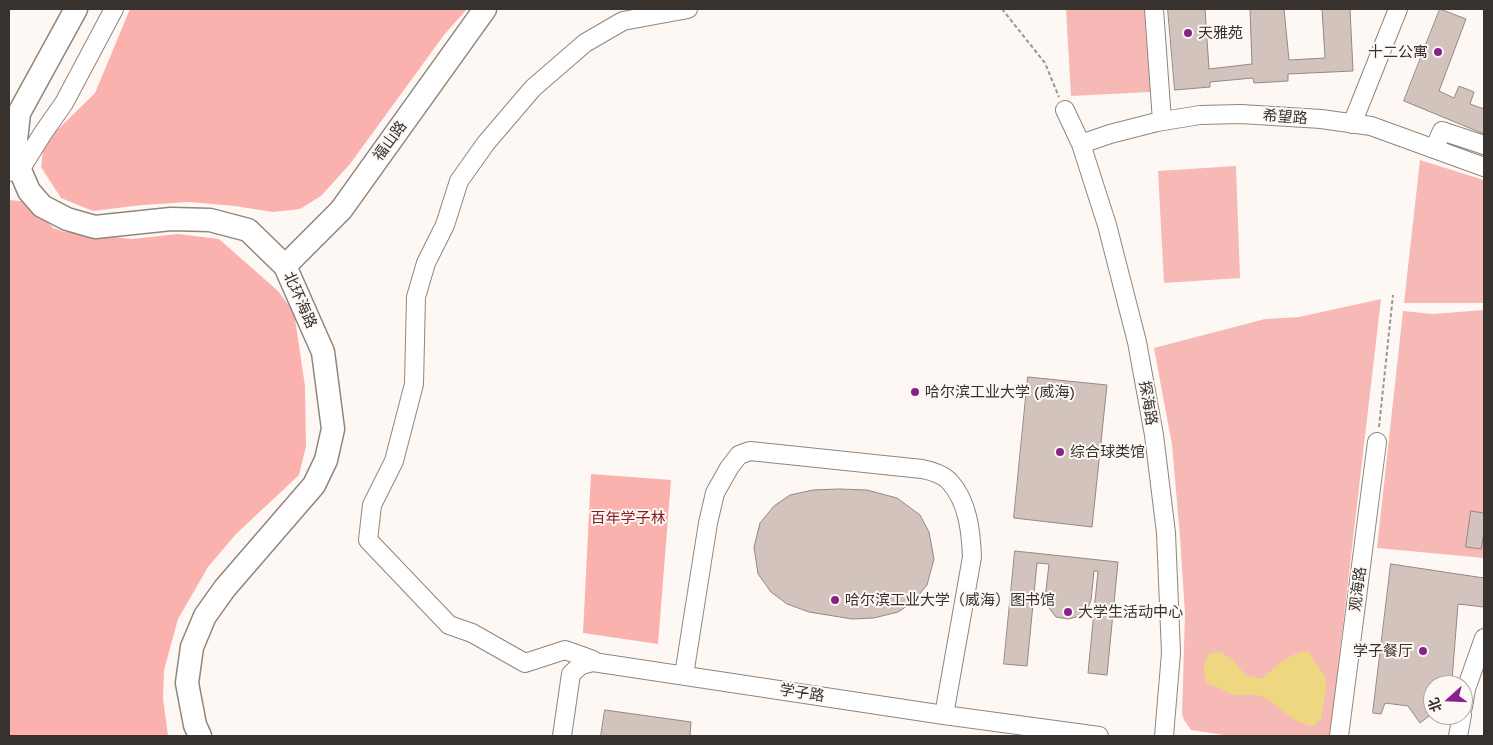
<!DOCTYPE html>
<meta charset="utf-8">
<style>
body{margin:0}
#map{position:relative;width:1493px;height:745px;overflow:hidden;background:#fdf8f4;font-family:"Golos Text","Noto Sans SC",sans-serif}
canvas{display:block}
.frame{position:absolute;inset:0;border:10px solid #37322e;pointer-events:none}
.north{position:absolute;left:1423px;top:675px;width:50px;height:50px;box-sizing:border-box;background:#fdf8f4;border:1px solid #aea9a5;border-radius:50%;rotate:250deg;font-size:14px;font-weight:700;line-height:20px;text-align:center;color:#37322e}
.north::after{content:'';display:block;margin:auto;width:18px;height:22px;background:#88228a;clip-path:polygon(50% 0,100% 100%,50% 72%,0 100%)}
</style>
<div id="map">
<canvas width="1493" height="745"></canvas>
<div class="frame"></div>
<div class="north">北</div>
</div>
<script>
const context = document.querySelector('canvas').getContext('2d');
context.lineJoin = 'round';
function fillPath(path, color) { context.fillStyle = color; context.fill(path, 'evenodd'); }
function trace(path, color, width, dash) { context.strokeStyle = color; context.lineWidth = width; context.lineCap = dash ? 'butt' : 'round'; context.setLineDash(dash || []); context.stroke(path); }
function write(font, color, halo, rows, align = 'center') {
  context.font = font + ' "Golos Text","Noto Sans SC",sans-serif'; context.lineWidth = 4; context.setLineDash([]); context.textBaseline = 'middle'; context.strokeStyle = halo; context.fillStyle = color; for (const [text, x, y, turn = 0] of rows) {
    context.save(); context.translate(x, y); context.rotate((+turn || 0) * Math.PI / 180); context.textAlign = isNaN(turn) ? turn : align; if (halo) context.strokeText(text, 0, 0); context.fillText(text, 0, 0); context.restore();
  }
}
fillPath(new Path2D(`
 M1066,9H1147L1151,92L1071,96Z
 M1420,160L1484,180V303H1404Z
 M1236,166L1240,278L1164,283L1158,171Z
 M1381,299L1330,736H1231L1191,730L1184,720L1182,714L1185,613L1180,537L1172,445L1154,348L1265,319L1299,317Z
 M1484,310V558L1377,548L1403,311L1433,314Z`), '#f6b9b6');
fillPath(new Path2D(`
 M130,9H467L444,35L350,164L321,196L300,209L273,212L235,206L189,202L142,205L93,211L61,198L41,167L44,143L95,93Z
 M9,200L29,202L53,228L65,232L132,239L178,234L219,239L278,291L294,312L305,386L306,446L299,475L236,534L208,567L178,619L164,670L163,698L168,736H9Z
 M591,474L671,480L658,644L583,633Z`), '#fbb1ae');
fillPath(new Path2D(`
 M1308,651L1326,678V690L1321,719L1313,726C1290,722 1281,707 1263,697C1255,693 1245,696 1236,695C1226,693 1218,686 1207,684C1202,672 1203,664 1210,653L1220,652L1232,659L1245,675L1262,679C1276,667 1288,653 1308,651Z`), '#efd781');
const building = new Path2D(`
 M1168,9H1205L1209,69L1252,64L1250,9H1284L1289,60L1325,58L1322,9H1350L1353,71L1288,74V81L1254,83L1253,78L1210,82V87L1175,90Z
 M1440,9L1466,19L1439,91L1454,98L1459,86L1474,92L1470,104L1484,109V134L1404,101Z
 M1028,377L1107,385L1092,527L1014,518Z
 M840,489L867,490L897,498L920,515L929,532L934,559L927,585L913,602L898,612L874,618L852,619L809,612L787,604L771,592L758,574L754,547L760,523L774,506L790,495L813,490Z
 M1471,511L1484,513V533L1481,549L1466,547Z
 M1015,551L1118,562L1107,675L1088,673L1098,571H1094L1091,600L1088,608L1080,616L1068,619L1056,617L1049,608L1045,599L1049,564L1037,563L1027,666L1004,664Z
 M1391,564L1484,578V607L1458,604L1452,680L1444,685H1433V713L1420,723L1408,706L1385,703L1381,714L1373,713Z
 M605,710L691,722L690,736H601Z`);
fillPath(building, '#d2c3bd');
trace(building, '#968782', 1);
const minor = new Path2D(`
 M1154,9L1162,121
 M1065,110L1081,144L1107,225L1137,342L1154,435L1166,533L1171,653L1164,736
 M1352,124L1398,9
 M1081,144L1110,134L1157,122L1200,115L1241,114L1321,119L1371,126L1484,167
 M1434,149L1442,131L1484,145
 M9,172L20,170L43,133L64,103L114,9
 M593,660L565,650L525,663L472,633L449,625L368,540L372,505L394,461L414,384L416,297L426,263L445,225L459,181L486,143L533,88L585,43L623,21L688,9
 M684,675L708,523L715,493L729,468L739,455L750,451L922,469C932,471 943,474 950,482C968,502 971,532 972,557L944,715
 M1463,707L1466,689L1484,638
 M562,736L571,674L581,665L593,662L944,715L1099,736
 M1339,736L1377,442
 M1458,736L1462,715`);
const major = new Path2D(`
 M76,9L19,113L16,140L20,170L29,191L42,206L67,219L95,227L171,219L210,220L248,230L285,266L323,352L333,429L326,460L314,485L225,588L205,616L192,647L187,683L195,725L200,736
 M285,266L341,210L485,9`);
trace(minor, '#91857c', 20);
trace(major, '#91857c', 25);
trace(new Path2D(`
 M1002,9L1045,63L1059,97
 M1379,427L1393,295`), '#9b9692', 2, [4, 2.5]);
trace(minor, '#fff', 18);
trace(major, '#fff', 22);
for (const [x, y, r, color] of [
 [1188,33,5,"#88228a"],
 [1438,52,5,"#88228a"],
 [915,392,5,"#88228a"],
 [1060,452,5,"#88228a"],
 [835,600,5,"#88228a"],
 [1068,612,5,"#88228a"],
 [1423,651,5,"#88228a"]
]) { const dot = new Path2D(); dot.arc(x, y, r, 0, 2 * Math.PI); context.fillStyle = color; context.fill(dot); trace(dot, '#fdf8f4', 2); }
write('15px', '#37322e', '#fdf8f4', [
 ["天雅苑",1198,33],
 ["十二公寓",1428,52,"right"],
 ["哈尔滨工业大学 (威海)",925,392],
 ["综合球类馆",1070,452],
 ["哈尔滨工业大学（威海）图书馆",845,600],
 ["大学生活动中心",1078,612],
 ["学子餐厅",1413,651,"right"]
], 'left');
write('15px', '#37322e', '#fdf8f4', [
 ["希望路",1285,117,4],
 ["福山路",390,141,-54],
 ["北环海路",300,300,66],
 ["探海路",1148,403,80],
 ["观海路",1358,589,-83],
 ["学子路",802,693,9]
]);
write('15px', '#861d26', '#fdf8f4', [
 ["百年学子林",628,518]
]);
</script>
